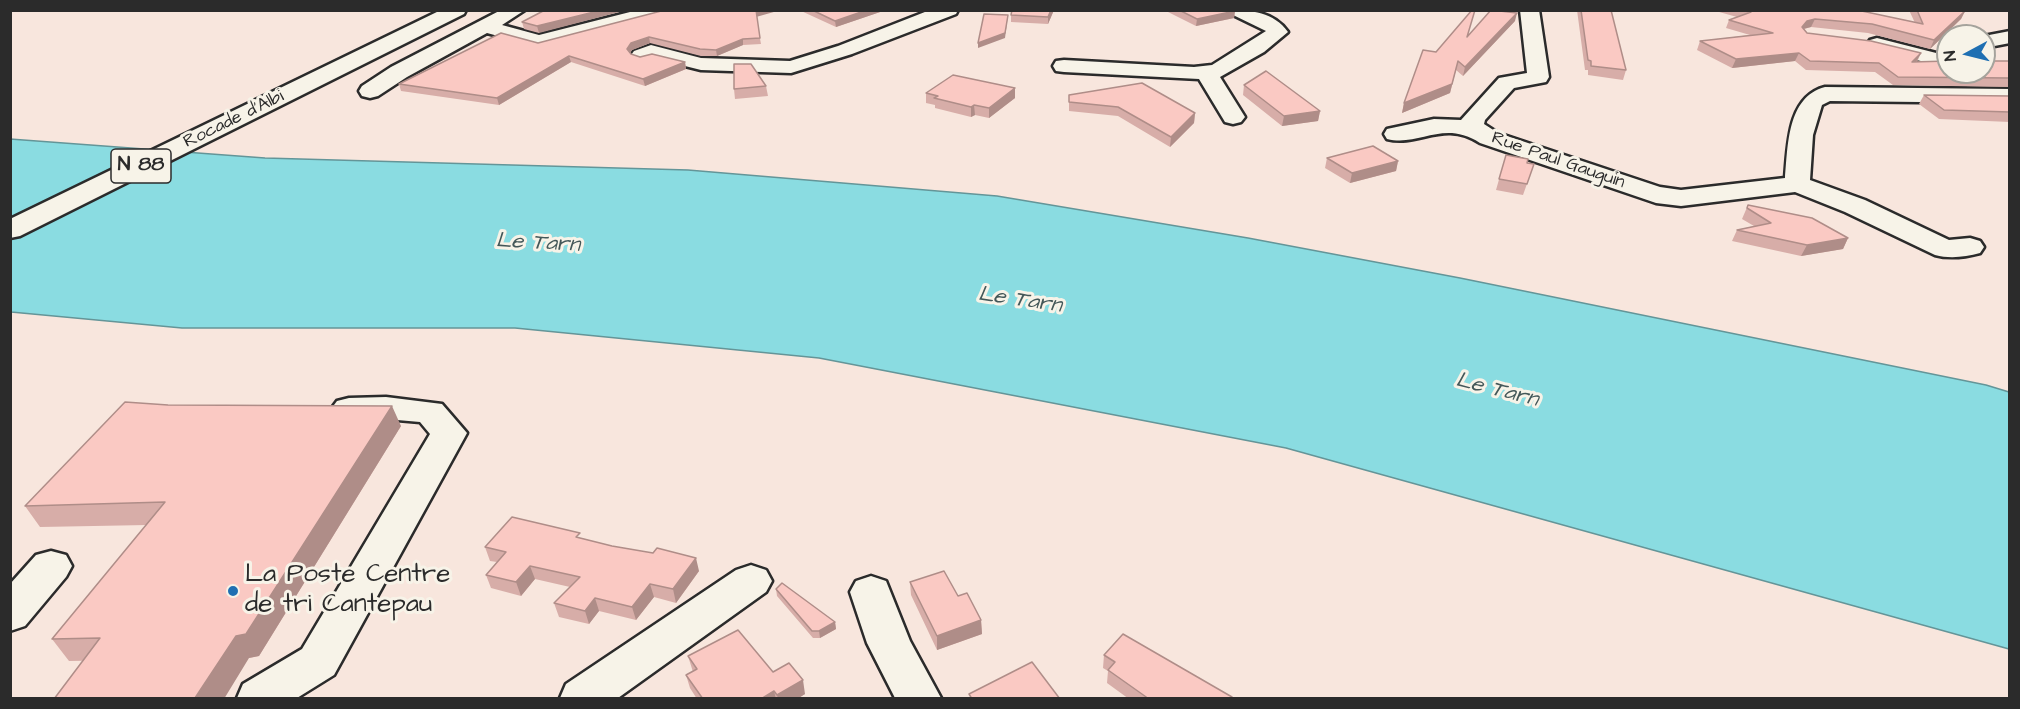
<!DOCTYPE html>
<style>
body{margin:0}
#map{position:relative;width:2020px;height:709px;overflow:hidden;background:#f8e6dd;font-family:"Architects Daughter",sans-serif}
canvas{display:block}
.frame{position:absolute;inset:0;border:12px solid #2b2b2b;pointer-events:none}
.north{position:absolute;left:1936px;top:24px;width:60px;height:60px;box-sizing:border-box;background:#f7f3e8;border:2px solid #a5a39c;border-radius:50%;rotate:263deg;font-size:16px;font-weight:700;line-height:24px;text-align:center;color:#2b2b2b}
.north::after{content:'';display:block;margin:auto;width:21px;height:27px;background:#1f6fb2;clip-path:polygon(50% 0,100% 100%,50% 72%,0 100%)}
</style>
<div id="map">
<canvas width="2020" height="709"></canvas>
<div class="frame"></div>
<div class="north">N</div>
</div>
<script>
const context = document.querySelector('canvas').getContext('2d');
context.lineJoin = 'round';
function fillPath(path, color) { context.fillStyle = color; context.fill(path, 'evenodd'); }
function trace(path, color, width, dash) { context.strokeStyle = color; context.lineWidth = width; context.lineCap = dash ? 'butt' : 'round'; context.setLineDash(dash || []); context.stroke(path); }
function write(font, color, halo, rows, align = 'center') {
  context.font = font + ' "Architects Daughter",sans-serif'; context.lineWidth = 6; context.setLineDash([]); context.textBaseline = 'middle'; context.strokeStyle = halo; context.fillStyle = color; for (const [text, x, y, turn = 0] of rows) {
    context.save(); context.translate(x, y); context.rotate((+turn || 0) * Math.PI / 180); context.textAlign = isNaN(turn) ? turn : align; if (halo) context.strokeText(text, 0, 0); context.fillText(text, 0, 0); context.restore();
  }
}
const water = new Path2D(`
 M10,139L265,158L688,170L997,196L1248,238L1460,278L1986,385L2009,392V649L1286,448L819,358L515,328H182L11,312Z`);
fillPath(water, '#8adce1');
trace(water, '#649598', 1.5);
const minor = new Path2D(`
 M501,10H525L502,25L539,35L638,10H672L670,14L539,47L487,33L407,77L378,96L370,98L362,96L359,91L362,86L391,67Z
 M930,10H958L956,14L852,54L791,73L701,70L653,58L641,61L634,59L631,55L634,51L651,45L701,58L790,61L838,46Z
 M1229,10C1251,10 1274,12 1288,32L1264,52L1220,77L1245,117L1241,122L1233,124L1225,122L1199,79L1064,72L1056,71L1053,66L1056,61L1064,60L1194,67L1212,65L1266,31L1231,14Z
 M1520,10H1539L1549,77L1546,82L1514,88L1485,120L1484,124L1498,133L1660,187L1681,190L1785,178C1788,146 1787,97 1825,87L2010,89V103L1830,101L1822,105L1813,135L1810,180L1865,200L1949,240L1970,238L1980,241L1984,247L1980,253C1965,257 1950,259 1935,255L1845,212L1795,192L1681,206L1656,203L1480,143C1443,119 1420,147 1387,139L1384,134L1387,129L1434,119L1461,120L1499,78L1527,73Z
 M2010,31V43L1984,48V36Z
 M1877,38L1948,56V68L1870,48L1867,44L1870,40Z
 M386,397L442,404L467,433L334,675L297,698H237L243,684L302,649L430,434L420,422L386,419L349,420L337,417L331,409L337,401L349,398Z
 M51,551L66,555L72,566L66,577L25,626L10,631V584L36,555Z
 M751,565L766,570L772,581L766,592L618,698H560L566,684L736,570Z
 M871,576L886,581L910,641L941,698H895L867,643L850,592L856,581Z`);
const highway = new Path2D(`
 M441,10H466L464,14L20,236L10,238V219Z`);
trace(minor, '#2b2b2b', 5);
trace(highway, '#2b2b2b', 5);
fillPath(minor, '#f7f3e8');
fillPath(highway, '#f7f3e8');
fillPath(new Path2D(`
 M545,10L539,33L524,29L522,22Z
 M799,10H886L836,27Z
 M1054,10L1048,24L1011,22V15Z
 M1164,10H1234L1235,11L1234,18L1196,26Z
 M1577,10H1611L1626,70L1623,80L1588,75V70H1585Z
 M1712,10H1857L1915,23L1909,10H1965V11L1961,19L1930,49L1868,33L1811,27L1804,29L1807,33L1921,53L1917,62L2010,61V87L1893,85L1875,72L1806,70L1795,61L1732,68L1697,50L1700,41L1750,35L1726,28L1729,20L1737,17Z
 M756,17L761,44L743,45L717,56H701L650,43L632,50L630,53L631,54L640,57L685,62L686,69L645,86L571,62L499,105L401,91L399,84L538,43Z
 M1515,21L1463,76L1456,70L1450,93L1402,113L1404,103L1436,52L1467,37Z
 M1244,85L1320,111L1318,121L1282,126L1243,95Z
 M766,86L768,96L735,99L734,89Z
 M926,93L1015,98L989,118L975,115L971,117L935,108V105L926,103Z
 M1069,95L1195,113L1194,123L1170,147L1118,116L1069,111Z
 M1924,95L2010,96V122L1939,119L1919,104Z
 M1506,155L1527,163L1534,164L1523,195L1496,190Z
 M1327,158L1398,161L1396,171L1350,183L1325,168Z
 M1748,205L1848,238L1843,249L1801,256L1732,241L1737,230L1754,226L1742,219Z
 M401,426L259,656L249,658L69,661L52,639L147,525L40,527L25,506Z
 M581,538L699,571L676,603L654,597L636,620L599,611L589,624L559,617L554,603L570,587L535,579L521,596L491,588L486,575L497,562L490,561L485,547Z
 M910,582L958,596L981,620L982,634L937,650L911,595Z
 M776,589L835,622L836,629L820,638H813L777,596Z
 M1104,655L1232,697V699H1129L1107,683L1108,671L1103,668Z
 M688,656L773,672L805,694L797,699H697L690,688L686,675L693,672Z`), '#d7ada8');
fillPath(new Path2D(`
 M602,10H627L539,33L537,26Z
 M756,10H781L756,17Z
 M867,10H886L836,27L835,21Z
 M1051,10H1054L1048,24V17Z
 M1235,11L1234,18L1196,26L1197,19Z
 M1965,11L1961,19L1930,49L1934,40Z
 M1517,13L1515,21L1463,76L1465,67Z
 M1008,15L1005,38L978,48V43Z
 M1815,19L1811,27L1803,29L1802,27L1807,21Z
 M649,37L650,43L632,50L629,55L627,49L631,43Z
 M743,39V45L717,56L716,50Z
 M1799,53L1795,61L1732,68L1736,59Z
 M1921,53L1916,62H1912Z
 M569,56L571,62L499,105L497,98Z
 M1458,61L1450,93L1402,113L1404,103Z
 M685,62L686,69L645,86L643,79Z
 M1015,88V98L989,118V108Z
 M974,105L975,115L971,117V107Z
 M1320,111L1318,121L1282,126L1284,116Z
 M1195,113L1194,123L1170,147L1171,137Z
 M1398,161L1396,171L1350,183L1352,173Z
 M1848,238L1843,249L1801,256L1807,245Z
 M392,406L401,426L259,656L249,658L224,699L195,698L236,636Z
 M696,558L699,571L676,603L673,589Z
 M530,566L535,579L521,596L516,582Z
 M650,584L654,597L636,620L632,607Z
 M595,598L599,611L589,624L585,611Z
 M981,620L982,634L937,650V636Z
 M835,622L836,629L820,638L819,631Z
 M803,680L805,694L797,699H778L777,695Z
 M774,691L776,699H761Z`), '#af8d88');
const building = new Path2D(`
 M545,10H602L537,26L522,22Z
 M665,10H756L760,38L743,39L716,50L700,49L649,37L631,43L627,49L631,54L640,57L652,54L685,62L643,79L569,56L497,98L399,84L501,33L538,43Z
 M812,10H867L835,21Z
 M1012,10H1051L1048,17L1011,15Z
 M1179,10H1234L1235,11L1197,19Z
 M1472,10H1475L1467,37L1491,10L1517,13L1465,67L1458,61L1452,84L1404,103L1423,50L1436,52Z
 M1581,10H1611L1626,70L1591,66V61L1588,60Z
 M1745,10H1857L1923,24L1917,10H1965V11L1934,40L1872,24L1815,19L1807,21L1802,27L1807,33L1871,41L1921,53L1912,62L1948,61V72H1984V61H2010V78L1898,77L1879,63L1810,61L1799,53L1736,59L1700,41L1773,33L1729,20L1751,12Z
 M984,14L1008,15L1005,33L978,43Z
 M734,64H751L766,86L734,89Z
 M1266,71L1320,111L1284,116L1244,85Z
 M953,75L1015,88L989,108L974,105L971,107L934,98L938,96L926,93Z
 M1142,83L1195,113L1171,137L1118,107L1069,102V95Z
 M1924,95L2010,96V112L1944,110Z
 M1373,146L1398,161L1352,173L1327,158Z
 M1506,155L1528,159L1527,163L1534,164L1527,184L1499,179Z
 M1748,205L1812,218L1848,238L1807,245L1737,230L1771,223L1747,208Z
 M125,402L168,405L392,406L246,634L236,636L195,698L54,699L100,638L52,639L165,502L25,506Z
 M512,517L580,533L576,537L612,546L653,553L657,548L696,558L673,589L650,584L632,607L595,598L585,611L554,603L580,577L530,566L516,582L486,575L506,552L485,547Z
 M944,571L958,596L967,593L981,620L937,636L910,582Z
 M782,583L835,622L819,631H812L776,589Z
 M738,630L773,672L789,663L803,680L777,695L774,691L761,699H703L686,675L697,669L688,656Z
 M1123,634L1232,697L1230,699H1149L1108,670L1115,662L1104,655Z
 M1032,662L1060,699H972L969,694Z`);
fillPath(building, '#fac9c3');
trace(building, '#af8d88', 1.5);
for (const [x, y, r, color] of [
 [233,591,6,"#1f6fb2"]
]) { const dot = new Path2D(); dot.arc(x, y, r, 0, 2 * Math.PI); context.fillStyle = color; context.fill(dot); trace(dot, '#f7f3e8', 2); }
write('18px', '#2b2b2b', '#f7f3e8', [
 ["Rocade d'Albi",234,120,-26],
 ["Rue Paul Gauguin",1558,161,19]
]);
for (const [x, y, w] of [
 [141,166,60]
]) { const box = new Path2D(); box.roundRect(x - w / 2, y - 17, w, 34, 4.5); context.fillStyle = '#f7f3e8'; context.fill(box); trace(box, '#2b2b2b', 1.5); }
write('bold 20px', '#2b2b2b', null, [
 ["N 88",141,166]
]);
write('italic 22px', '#435758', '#f7f3e8', [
 ["Le Tarn",538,244,3],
 ["Le Tarn",1020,301,8],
 ["Le Tarn",1497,391,14]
]);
write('26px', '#2b2b2b', '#f7f3e8', [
 ["La Poste Centre",245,576],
 ["de tri Cantepau",245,606]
], 'left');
</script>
